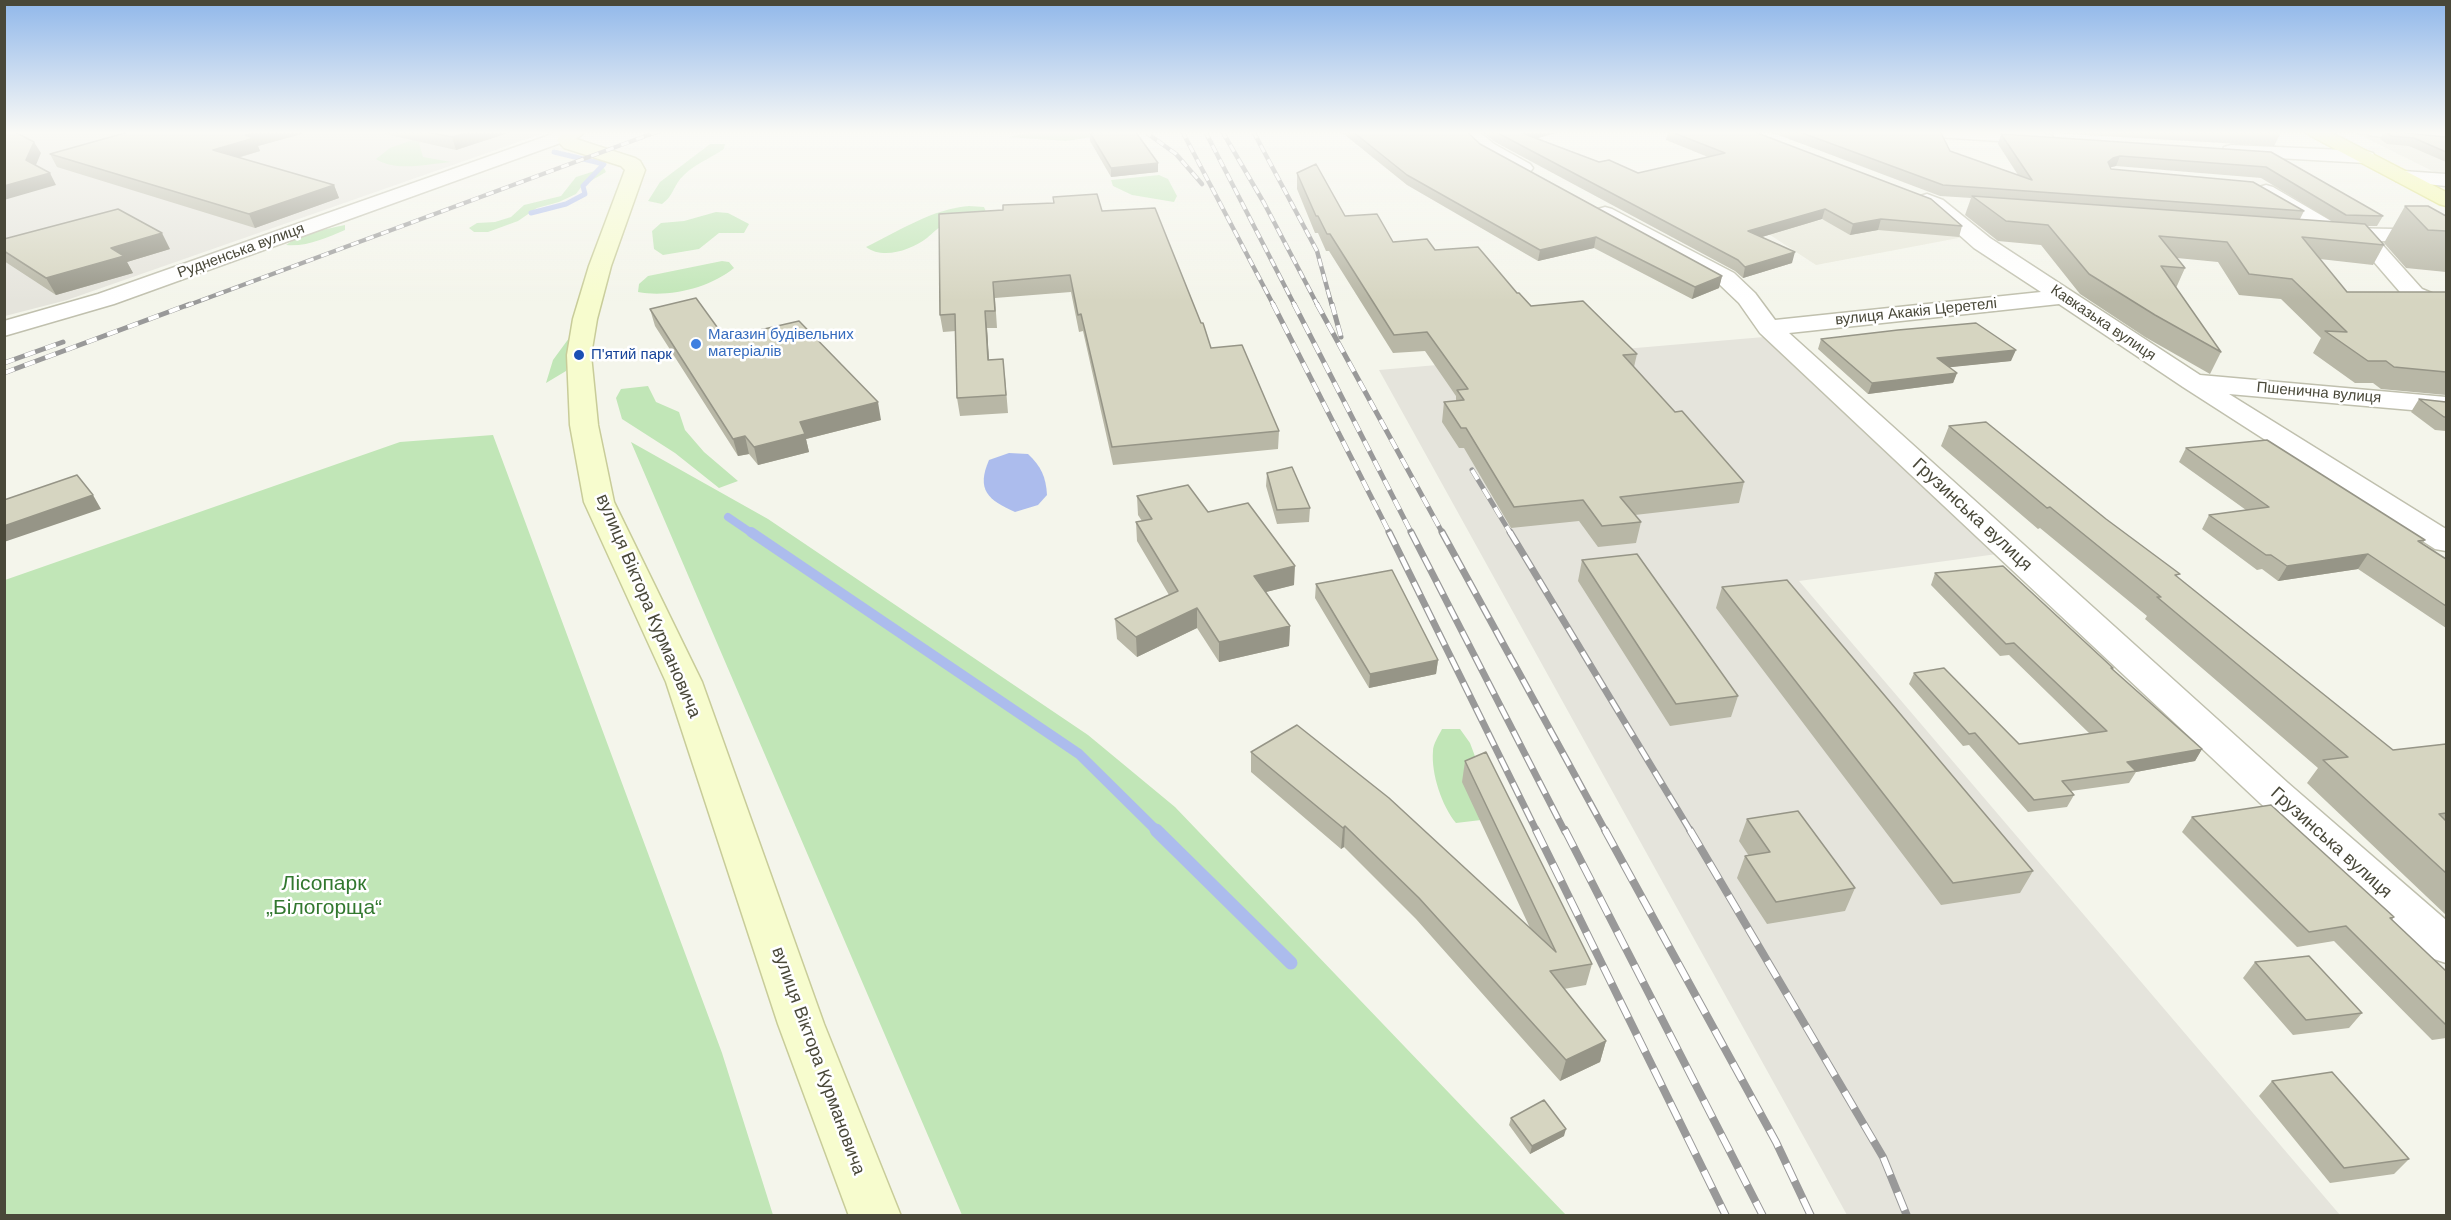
<!DOCTYPE html>
<meta charset="utf-8">
<style>
body{margin:0}
#map{position:relative;width:2451px;height:1220px;overflow:hidden;background:#f4f5eb;font-family:Helvetica,sans-serif}
canvas{display:block}
.frame{position:absolute;inset:0;border:6px solid #494839;pointer-events:none}
</style>
<div id="map">
<canvas width="2451" height="1220"></canvas>
<div class="frame"></div>
</div>
<script>
const context = document.querySelector('canvas').getContext('2d');
context.lineJoin = 'round';
function fillPath(path, color) { context.fillStyle = color; context.fill(path, 'evenodd'); }
function trace(path, color, width, dash) { context.strokeStyle = color; context.lineWidth = width; context.lineCap = dash ? 'butt' : 'round'; context.setLineDash(dash || []); context.stroke(path); }
function write(font, color, halo, rows, align = 'center') {
  context.font = font + ' Helvetica,sans-serif'; context.lineWidth = 5; context.setLineDash([]); context.textBaseline = 'middle'; context.strokeStyle = halo; context.fillStyle = color; for (const [text, x, y, turn = 0] of rows) {
    context.save(); context.translate(x, y); context.rotate((+turn || 0) * Math.PI / 180); context.textAlign = isNaN(turn) ? turn : align; if (halo) context.strokeText(text, 0, 0); context.fillText(text, 0, 0); context.restore();
  }
}
fillPath(new Path2D(`
 M2352,131H2446V178Z
 M1898,205L1964,237L1816,265L1764,231Z`), '#e8e8da');
fillPath(new Path2D(`
 M5,131H550L67,300L5,316Z
 M1764,337L1997,554L1799,581L2340,1215H1847L1379,370Z`), '#e5e4dc');
fillPath(new Path2D(`
 M1036,131H1132L1066,141L1009,137Z
 M429,134L430,138L419,143L423,157L451,162C428,164 396,172 376,159L390,148Z
 M710,144H725L724,149C711,158 695,164 684,175C673,185 674,196 662,204L648,201L660,182Z
 M604,168L606,172L582,186L576,194L559,202L537,208L518,221L488,232H474L469,228L477,223L495,222L511,217L524,205L561,196L576,177Z
 M1159,175L1168,179L1177,196L1174,202L1132,195L1113,186L1111,180Z
 M969,206L984,207L987,214C973,217 959,219 946,224C938,227 933,233 927,238C911,250 883,260 866,247C899,231 932,209 969,206Z
 M716,212L728,213L749,224L744,233H719L699,249L663,255L654,249L652,231L661,223L684,221Z
 M345,225V230C326,238 307,247 286,245C302,233 326,229 345,225Z
 M722,261L729,262L734,268C710,288 668,298 638,292L639,284L648,276Z
 M572,334L566,371L546,383L553,360Z
 M648,386L656,402L679,412L685,430L704,452L738,481L719,488L675,453L622,419L616,398L621,389Z
 M493,435L722,1053L773,1215H5V580L400,442Z
 M631,442L768,519L1088,735L1175,807L1566,1215H962Z
 M1442,729H1460L1470,743L1498,818L1456,823C1442,806 1431,774 1433,751C1433,744 1439,735 1442,729Z`), '#c1e6b7');
fillPath(new Path2D(`
 M1009,453L1028,454C1041,466 1046,477 1047,495L1038,505L1015,512C988,500 976,490 989,460Z`), '#acbced');
trace(new Path2D(`
 M531,213L566,204L585,194L583,186L604,164L554,152`), '#acbced', 5);
trace(new Path2D(`
 M728,517L753,534`), '#acbced', 8);
trace(new Path2D(`
 M751,532L1079,754L1158,832`), '#acbced', 10);
trace(new Path2D(`
 M1156,830L1291,963`), '#acbced', 13);
const street = new Path2D(`
 M561,131H578L580,133L577,137L114,304L4,336V321L98,294Z
 M1459,131H1478L1494,144L1530,164L1533,168L1530,172C1511,177 1470,146 1459,131Z
 M1912,131H1998L2045,134L2051,135L2054,139L2051,143L2045,144L1921,136L1915,135Z
 M2366,131L2446,133V143L2375,136L2369,135Z
 M2231,145L2366,151L2373,153L2375,157L2373,161L2366,163L2224,155L2222,151L2224,147Z
 M2403,171L2446,174V186L2396,181L2393,177L2396,173Z
 M2266,185L2273,187L2343,228L2446,230V242L2379,241L2422,289L2446,299V313L2421,307L2406,299L2356,241L2324,238L2321,233L2259,195L2256,191L2259,187Z
 M1927,194L1943,200L1990,238L2200,375L2446,397V413L2229,394L2446,529V551L2435,549L2183,387L2059,304L1789,333L2288,783L2446,920V963L2431,958L2260,803L1760,333L1739,303L1718,283L1598,217L1595,213L1598,209L1605,207L1612,209L1734,273L1755,293L1775,320L2041,292L1974,248L1929,208L1920,204L1917,200L1920,196Z`);
const secondary = new Path2D(`
 M564,131H586L576,139L635,158L640,161L645,170L611,266L597,319L591,355L598,425L614,502L702,682L824,1024L901,1216H849L778,1024L666,682L584,502L570,425L567,355L573,319L589,266L625,170L621,166L564,148L557,140Z`);
const primary = new Path2D(`
 M2306,131H2328L2446,192V206L2439,204L2309,135Z`);
trace(street, '#c0c0ae', 3);
trace(secondary, '#c8cc99', 3);
trace(primary, '#dade70', 3);
fillPath(street, '#fff');
fillPath(secondary, '#f7fcce');
fillPath(primary, '#f4f9a0');
const railFar3 = new Path2D(`
 M1144,131L1176,154L1202,184
 M1182,131L1274,306
 M1205,131L1295,306
 M1222,131L1264,203L1318,306
 M1253,131L1317,251L1332,306
 M186,306L659,131`);
const railFar2 = new Path2D(`
 M1273,304L1390,534
 M1294,304L1412,534
 M1317,304L1443,534
 M1332,304L1341,337
 M4,363L63,342
 M4,373L190,304
 M1472,470L1511,534`);
const railFar1 = new Path2D(`
 M1389,532L1537,832
 M1411,532L1565,832
 M1442,532L1606,832
 M1510,532L1691,832`);
const rail = new Path2D(`
 M1536,830L1726,1216
 M1565,830L1763,1216
 M1605,830L1776,1142L1811,1216
 M1690,830L1883,1157L1907,1216`);
trace(railFar3, '#999', 4.5);
trace(railFar2, '#999', 5);
trace(railFar1, '#999', 7);
trace(rail, '#999', 8);
trace(railFar3, '#fff', 3, [8]);
trace(railFar2, '#fff', 4, [11]);
trace(railFar1, '#fff', 4.5, [14]);
trace(rail, '#fff', 6, [19]);
fillPath(new Path2D(`
 M132,131H312L258,146L260,151L238,158L334,185L339,198L255,228L57,167L50,154Z
 M372,131H514L456,150Z
 M1340,131H1466L1480,144L1722,276L1719,288L1692,299L1594,248L1538,261L1407,185Z
 M1481,131H1563L1537,138L1599,162L1638,173L1708,157L1666,140L1668,131L1962,226L1959,237L1878,230L1850,235L1822,219L1762,237L1792,263L1743,278L1735,271L1495,142Z
 M1768,131H1940L1950,151L2018,175L1998,144L2001,134L2271,152L2383,216L2377,226H2368L2384,245L2373,265L2320,259L2347,292H2446V395L2381,389L2373,383H2355L2313,353L2321,338L2281,299L2239,295L2218,262L2177,258L2185,268L2176,288L2221,352L2210,374L2145,337L2080,294L2041,245L1998,241L1965,215L1971,198L1940,196ZM2116,166L2261,178L2334,222L2300,219L2304,211L2111,169V167Z
 M2018,131H2279L2281,132L2274,146Z
 M2385,131L2446,137V162L2409,146L2387,144L2380,139Z
 M1090,133L1158,172L1111,177L1090,141Z
 M1297,173L1345,216L1393,242L1435,250L1517,293L1531,306L1637,354L1634,367L1675,412L1744,482L1739,503L1635,515L1641,522L1636,543L1598,547L1579,521L1511,528L1464,448H1459L1442,422L1444,402L1456,401V396L1425,351L1393,353L1329,251H1326L1318,233H1315L1297,189Z
 M1053,197L1102,211L1201,323L1211,348L1279,431L1278,449L1113,465L1083,331L1079,332L1071,292L995,298L997,328H987L989,360L1005,377L1008,413L960,416L957,398L956,331L943,332L940,315L1053,203Z
 M2405,206L2446,216V272L2406,268L2384,243Z
 M4,239L170,249L127,262L133,273L56,295L4,261Z
 M650,309L725,338L881,420L806,439L809,452L758,465L749,454L738,456L655,326Z
 M1821,339L2011,361L1949,367L1957,373L1953,383L1868,394L1818,349Z
 M2419,399L2446,402V431L2435,430L2411,412Z
 M1949,426L2178,578L2393,750L2446,744V915L2307,783L2318,768L2145,619L2147,616L2040,528L2038,529L1941,446Z
 M2186,448L2425,540L2422,544L2446,559V628L2358,569L2278,581L2262,569L2257,570L2202,529L2209,515L2246,510L2179,462Z
 M1267,473L1310,508L1309,522L1277,524L1266,486Z
 M1137,496L1208,512L1294,585L1266,592L1290,626L1289,646L1219,662L1197,628L1137,657L1117,639L1115,619L1169,595L1137,541L1136,522L1142,521L1138,515Z
 M1582,560L1738,696L1731,717L1670,726L1578,581Z
 M1935,573L2112,670L2202,749L2195,761L2136,772L2129,783L2071,791L2074,795L2067,807L2028,812L1969,745L1963,746L1909,684L1914,673L2019,744L2090,734L2009,655L2000,656L1931,585Z
 M1316,584L1438,660L1436,674L1369,688L1315,598Z
 M1722,587L2033,871L2020,893L1941,905L1716,608Z
 M1251,752L1530,928L1462,782L1465,761L1592,964L1586,985L1564,989L1606,1041L1600,1062L1560,1081L1416,919L1344,847L1341,849L1251,772Z
 M2192,817L2394,917L2392,920L2446,971V1038L2432,1040L2334,941L2297,947L2182,832Z
 M1747,819L1855,888L1845,911L1767,924L1737,878L1745,856H1749L1739,841Z
 M2255,962L2362,1013L2349,1028L2293,1035L2243,978Z
 M2272,1081L2409,1159L2394,1174L2330,1183L2259,1096Z
 M1511,1118L1564,1136L1530,1154L1509,1125Z`), '#b8b7a6');
fillPath(new Path2D(`
 M263,131H312L258,146L260,151L219,163L213,150L245,135Z
 M472,131H514L456,150L452,137Z
 M1530,131H1563L1521,143L1522,133Z
 M34,142L41,153L33,172L26,160Z
 M2120,156L2116,166L2108,168V162L2113,158Z
 M1158,163V172L1111,177V168Z
 M50,173L56,185L4,200V186Z
 M334,185L339,198L255,228L249,214Z
 M1825,209L1822,219L1745,242L1748,231Z
 M1881,219L1878,230L1850,235L1853,224Z
 M162,233L170,249L127,262L133,273L56,295L46,278L111,248Z
 M1596,237L1594,248L1538,261L1540,250Z
 M1795,252L1792,263L1743,278L1745,267Z
 M1722,276L1719,288L1692,299L1695,287Z
 M985,311L987,328L990,378L988,360Z
 M2016,350L2011,361L1933,369L1937,358Z
 M1957,373L1953,383L1868,394L1872,383Z
 M878,402L881,420L806,439L809,452L758,465L754,447L800,422Z
 M745,436L749,454L738,456L733,439Z
 M93,495L101,509L4,542V526Z
 M2368,554L2358,569L2278,581L2287,566Z
 M1295,566L1294,585L1254,595V576Z
 M1197,608V628L1137,657L1136,637Z
 M1290,626L1289,646L1219,662V642Z
 M1438,660L1436,674L1369,688L1370,674Z
 M2202,749L2195,761L2136,772V771L2127,762Z
 M1345,826L1344,847L1341,849L1343,828Z
 M1606,1041L1600,1062L1560,1081L1566,1060Z
 M1566,1129L1564,1136L1530,1154L1532,1146Z`), '#969587');
const building = new Path2D(`
 M4,131H13L34,142L26,160L50,173L4,186Z
 M132,131H263L245,135L254,138L213,150L334,185L249,214L50,154Z
 M423,131H472L452,137Z
 M1135,131L1158,163L1111,168L1090,133Z
 M1352,131H1466L1480,144L1722,276L1695,287L1596,237L1540,250L1407,175Z
 M1494,131H1530L1522,133L1599,162L1609,160L1638,173L1725,153L1669,131H1752L1931,199L1962,226L1881,219L1853,224L1825,209L1748,231L1795,252L1745,267L1738,260Z
 M1797,131H1940L1950,151L2032,180L2001,134L2271,152L2383,216L2346,215L2266,167L2120,156L2113,158L2108,162L2111,169L2253,182L2304,211L1943,185Z
 M2385,131L2446,137V152L2414,138L2391,136Z
 M1316,164L1345,216L1377,214L1393,242L1427,239L1435,250L1478,247L1517,293H1519L1531,306L1583,301L1637,354L1623,355L1675,412L1682,411L1744,482L1620,497L1641,522L1602,526L1583,500L1514,507L1466,428H1461L1444,402L1464,400L1457,390L1468,389L1427,332L1394,335L1330,234H1327L1318,216H1316L1297,173Z
 M1097,194L1102,211L1155,208L1201,323H1203L1211,348L1242,345L1279,431L1112,447L1081,314L1078,315L1070,275L993,282L995,311H985L988,360L1003,359L1006,395L957,398L955,314L940,315L939,214L1003,210V205L1054,203L1053,197Z
 M1972,196L2365,224L2384,245L2302,237L2347,292H2446V372L2394,367L2386,361H2368L2325,331L2347,332L2292,279L2249,274L2227,242L2159,236L2185,268L2161,266L2221,352L2155,315L2089,274L2048,225L2006,221Z
 M2405,206H2428L2446,216V231L2428,230Z
 M118,209L162,233L111,248L124,256L46,278L4,251V239Z
 M696,298L725,338L799,321L878,402L800,422L805,434L754,447L745,436L733,439L650,309Z
 M1976,323L2016,350L1937,358L1957,373L1872,383L1821,339L1898,330Z
 M2419,399L2446,402V417H2444Z
 M1986,422L2106,519L2180,574L2175,575L2393,750L2446,744V813L2439,814L2446,821V873L2323,760L2348,757L2157,597H2161L2050,507L2047,508L1949,426Z
 M2267,440L2425,540L2418,541L2446,559V606L2368,554L2287,566L2271,555H2266L2209,515L2269,507L2186,448Z
 M1292,467L1310,508L1277,510L1267,473Z
 M77,475L93,495L4,526V500Z
 M1188,485L1208,512L1248,503L1295,566L1254,576L1290,626L1219,642L1197,608L1136,637L1115,619L1178,591L1136,522L1152,519L1137,496Z
 M1637,554L1738,696L1676,704L1582,560Z
 M2003,566L2113,668H2111L2202,749L2127,762L2136,771L2062,781L2074,795L2034,800L1975,733L1969,734L1914,673L1944,668L2019,744L2107,731L2014,643L2006,644L1935,573Z
 M1392,570L1438,660L1370,674L1316,584Z
 M1787,580L2033,871L1953,883L1722,587Z
 M1297,725L1389,798L1556,952L1465,761L1486,752L1592,964L1550,971L1606,1041L1566,1060L1419,898L1345,826L1343,828L1251,752Z
 M2271,805L2394,917L2390,918L2446,971V1025L2346,926L2309,932L2192,817Z
 M1798,811L1855,888L1776,902L1745,856L1770,852L1747,819Z
 M2309,956L2362,1013L2306,1020L2255,962Z
 M2332,1072L2409,1159L2344,1168L2272,1081Z
 M1544,1100L1566,1129L1532,1146L1511,1118Z`);
fillPath(building, '#d6d5c1');
trace(building, '#969587', 1.5);
const sky = context.createLinearGradient(0, 0, 0, 301);
sky.addColorStop(0, '#90b7ea');
sky.addColorStop(0.44, '#fafaf6');
sky.addColorStop(1, '#fafaf600');
context.fillStyle = sky;
context.fillRect(0, 0, 2451, 301);
for (const [x, y, r, color] of [
 [696,344,6,"#3f7fe0"],
 [579,355,6,"#1a4fb4"]
]) { const dot = new Path2D(); dot.arc(x, y, r, 0, 2 * Math.PI); context.fillStyle = color; context.fill(dot); trace(dot, '#fff', 2); }
write('15px', '#494839', '#fff', [
 ["Рудненська вулиця",241,251,-20],
 ["вулиця Акакія Церетелі",1916,312,-6],
 ["Кавказька вулиця",2103,323,34],
 ["Пшенична вулиця",2319,393,5]
]);
write('15px', '#366cbe', '#fff', [
 ["Магазин будівельних",708,335],
 ["матеріалів",708,352]
], 'left');
write('15px', '#164399', '#fff', [
 ["П'ятий парк",591,355]
], 'left');
write('18px', '#494839', '#fff', [
 ["Грузинська вулиця",1972,515,43],
 ["вулиця Віктора Курмановича",648,606,67],
 ["Грузинська вулиця",2331,843,42],
 ["вулиця Віктора Курмановича",818,1061,70]
]);
write('21px', '#32782f', '#fff', [
 ["Лісопарк",324,884],
 ["„Білогорща“",324,908]
]);
</script>
